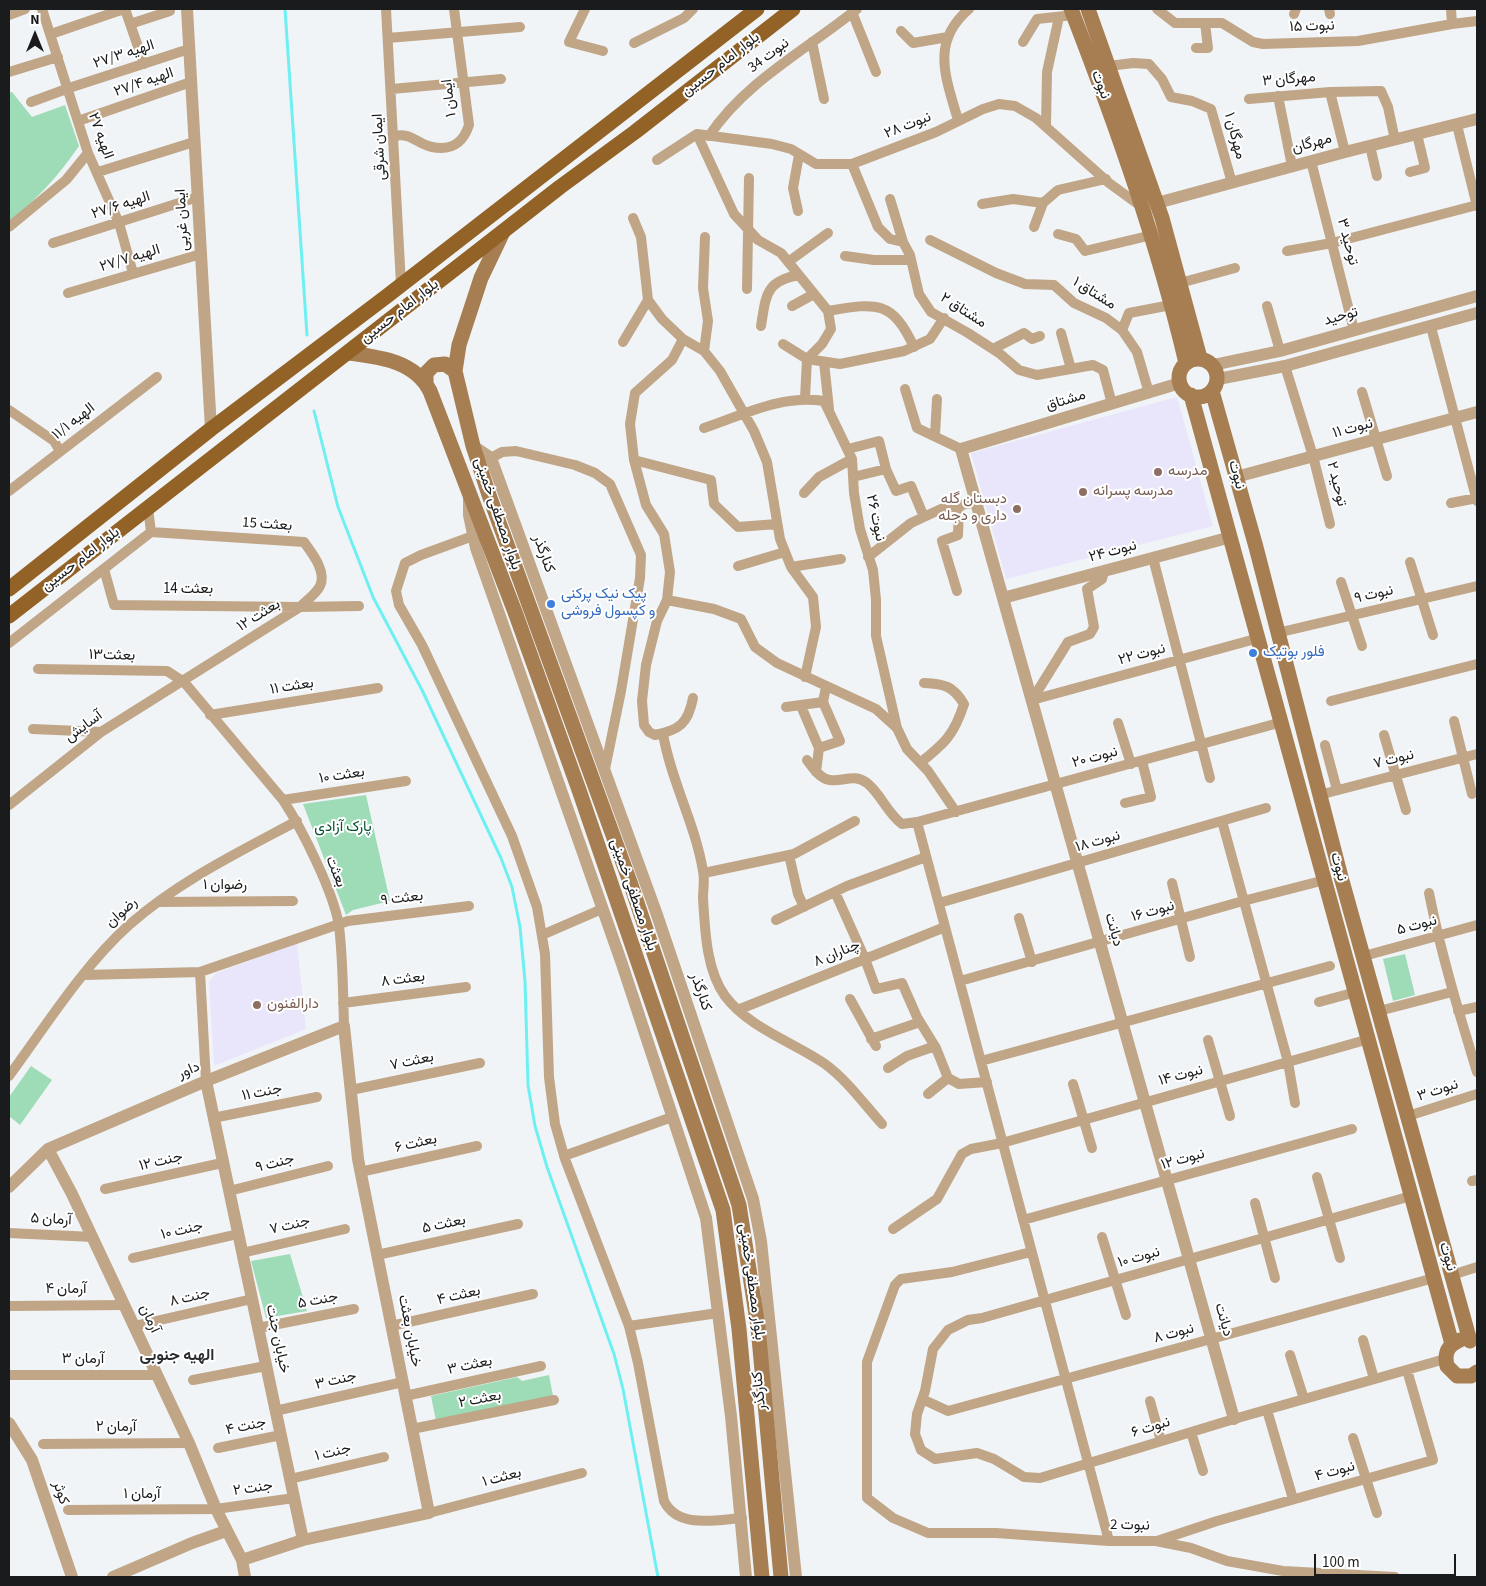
<!DOCTYPE html>
<meta charset="utf-8">
<style>
body{margin:0}
#map{position:relative;width:1486px;height:1586px;overflow:hidden;background:#f0f4f7;font-family:"Source Sans 3",sans-serif}
canvas{display:block}
.frame{position:absolute;inset:0;border:10px solid #1a1b1c;pointer-events:none}
.north{position:absolute;left:10px;top:10px;width:50px;height:50px;-webkit-text-stroke:4px #fff;paint-order:stroke;rotate:0deg;font-size:14px;font-weight:700;line-height:20px;text-align:center;color:#1a1b1c}
.north::after{content:'';display:block;margin:auto;width:18px;height:22px;background:#1a1b1c;clip-path:polygon(50% 0,100% 100%,50% 72%,0 100%)}
.scale{position:absolute;left:1314px;top:1554px;width:142px;height:22px;box-sizing:border-box;border:2px solid #1a1b1c;border-top:0;padding-left:6px;font-size:15px;line-height:18px;white-space:nowrap;color:#1a1b1c;-webkit-text-stroke:4px #fff;paint-order:stroke}
</style>
<div id="map">
<canvas width="1486" height="1586"></canvas>
<div class="frame"></div>
<div class="north">N</div>
<div class="scale">100 m</div>
</div>
<script>
const context = document.querySelector('canvas').getContext('2d');
context.lineJoin = 'round';
function fillPath(path, color) { context.fillStyle = color; context.fill(path, 'evenodd'); }
function trace(path, color, width, dash) { context.strokeStyle = color; context.lineWidth = width; context.lineCap = dash ? 'butt' : 'round'; context.setLineDash(dash || []); context.stroke(path); }
function write(font, color, halo, rows, align = 'center') {
  context.font = font + ' "Source Sans 3",Vazirmatn,sans-serif'; context.lineWidth = 4; context.setLineDash([]); context.textBaseline = 'middle'; context.strokeStyle = halo; context.fillStyle = color; for (const [text, x, y, turn = 0] of rows) {
    context.save(); context.translate(x, y); context.rotate((+turn || 0) * Math.PI / 180); context.textAlign = isNaN(turn) ? turn : align; if (halo) context.strokeText(text, 0, 0); context.fillText(text, 0, 0); context.restore();
  }
}
fillPath(new Path2D(`
 M1177,397L1213,526L1006,579L971,453Z
 M297,943L306,1029L214,1066L209,982L216,973Z`), '#e9e6fc');
fillPath(new Path2D(`
 M12,92L32,117L65,105L79,146C59,175 37,200 9,221V93Z
 M366,795L390,901L353,910L346,915L303,804Z
 M1405,954L1415,995L1393,1001L1383,959Z
 M31,1066L52,1080L20,1125L9,1116V1097Z
 M290,1254L307,1311L266,1318L251,1261Z
 M549,1375L553,1396L436,1421L431,1396L517,1377L522,1381Z`), '#9ddcb7');
trace(new Path2D(`
 M285,9L307,335
 M314,411L338,507L373,597L422,690L501,858L512,887L520,927L525,981L528,1085L535,1126L547,1167L614,1354L623,1389L658,1577`), '#6ef0f3', 3);
trace(new Path2D(`
 M42,9L88,153L119,223L133,273
 M125,9L144,64
 M386,9L401,284
 M585,9L569,42L603,51
 M1157,9L1175,23H1222L1253,42L1263,44L1358,41L1452,24L1477,21
 M1329,9L1330,14
 M1451,9L1452,24
 M852,12L876,72
 M1294,14L1296,9
 M9,15L25,9
 M130,24L170,11
 M901,31L913,43L948,37
 M51,34L124,9
 M388,38L520,27
 M812,42L824,99
 M1023,42L1037,19L1065,16
 M634,43L684,18L693,9
 M1196,48H1208L1205,23
 M1109,66L1133,63L1149,64L1162,79L1171,97L1192,101L1211,109L1232,183
 M9,72L58,57
 M392,89L501,79
 M1330,92L1381,91L1388,107L1395,140
 M1278,96L1292,166
 M1249,99L1330,92L1345,152
 M31,102L69,88L189,49
 M958,120C946,78 930,42 969,9
 M78,121L191,82
 M1457,125L1477,206
 M1046,126L1047,72L1059,17
 M697,134L734,214L758,240L781,253L828,311L831,329L822,344L807,359L805,398
 M394,136C411,132 417,144 432,147C452,151 463,143 469,125L454,9
 M709,136C746,81 806,50 857,9
 M1370,146L1377,176
 M657,160L697,134L772,144L791,149L816,164H852L936,132L983,109L999,104L1015,106L1036,118L1109,183L1142,207
 M1311,161L1354,330
 M852,164L878,227L890,239L903,242L910,255L919,294L931,312L968,333L999,353L1019,370L1037,375L1093,365L1103,370L1112,404
 M98,172L194,142
 M1410,172L1425,168L1417,134
 M890,199L903,242
 M982,204L1013,199L1043,203
 M798,211L793,188L799,155
 M633,218L641,237L648,300L662,319L683,339L704,351L720,371L754,431L767,462L780,539L791,567L813,597L816,627L805,677
 M9,227L66,180L88,153
 M1034,227L1043,203L1058,190L1106,179
 M1058,234L1076,239L1085,251L1152,235
 M930,240L996,273L1025,284L1054,285L1074,303L1106,318L1122,330L1137,352L1149,393
 M53,243L198,197
 M1287,251L1332,243L1477,205
 M845,256L874,260H911
 M788,262L828,233
 M1180,283L1235,268
 M747,289L749,178
 M68,293L201,254
 M792,306L814,294
 M1267,306L1280,351
 M828,311C875,303 892,299 914,347
 M761,326C766,296 765,281 799,275
 M1431,327L1477,501
 M1122,330L1129,313L1171,305
 M1061,333L1071,369
 M683,339L672,360L635,393L630,424L634,460L646,505L664,534L670,572L667,600L657,621L646,665L642,701L644,725L649,732L655,735C679,730 688,724 693,698
 M623,342L648,300
 M783,344L807,359L840,364L904,351L930,339L944,318
 M993,349L1024,333L1032,339L1040,336
 M704,351L708,321L703,288L705,237
 M824,362L829,409
 M1285,366L1313,456L1330,524
 M905,389L917,428L961,449
 M1362,392L1387,476
 M9,410L54,441L60,451
 M704,428C743,415 782,394 824,401L852,459L854,493L860,529L873,570L876,600V636L897,728
 M935,435L937,399
 M848,449L879,441L886,469
 M491,458L502,452L516,451L575,465L595,473L610,484L641,555L640,578L621,691L605,769
 M634,460L711,480L714,504L738,527L777,524
 M853,477L886,469L896,491L911,486L924,517
 M9,491L157,377
 M804,493L819,477L852,459
 M1451,503L1477,498
 M473,536L421,555L405,563L396,591L399,605L422,645L512,836L537,907L545,954L549,1077L555,1124L565,1159L629,1326L638,1363L664,1501C678,1529 715,1520 742,1518
 M868,557L911,523L941,509L976,502
 M1153,558L1210,778
 M1410,562L1433,635
 M738,566L785,552
 M791,567L841,559
 M104,569L114,605L300,607C306,601 316,594 320,586C327,572 312,553 304,542L151,532
 M1341,582L1362,646
 M957,591L942,541L958,535L959,506
 M667,600L714,609L741,619L755,647L777,663L876,709L897,728L907,749L928,771L956,812
 M1277,633L1477,586
 M9,643L151,532L148,508
 M38,669L167,671L184,682L283,800C302,829 334,893 339,926C343,959 343,993 344,1026
 M1032,700L1259,638
 M1032,700L1068,642L1090,634L1094,627L1087,589L1102,579L1104,571
 M1331,701L1477,664
 M801,706L819,748L816,772
 M786,707L823,702L826,687
 M210,715L378,688
 M1454,721L1472,794
 M1118,723L1131,764
 M33,729L101,732
 M663,734C671,781 695,823 703,871C705,880 703,889 703,898C705,929 706,970 725,996C749,1028 793,1042 825,1064C847,1080 864,1104 882,1124
 M1384,735L1406,810
 M1325,745L1337,790
 M819,748L840,741L823,702
 M807,760C812,767 820,779 830,780C843,782 854,773 867,783C881,794 887,813 902,824L917,822L1282,722
 M920,763C945,743 954,735 964,704C953,686 945,684 924,683
 M1319,795L1477,754
 M283,800L406,781
 M1125,803L1151,797L1142,761
 M9,805L101,732L300,607L359,606
 M1222,821L1288,1062L1295,1103
 M917,822L1109,1541
 M789,855L798,894L804,907
 M704,873L794,854L855,821
 M1172,883L1190,957
 M835,892L865,959L876,989L902,983L917,1017L936,1048L948,1078L959,1084L987,1082
 M1429,893C1441,954 1459,1013 1477,1072
 M159,902L293,901
 M939,903L1266,808
 M1019,918L1032,962
 M776,920L847,886L926,857
 M542,935L602,909
 M1364,956L1477,925
 M200,972L206,1081
 M85,975L200,972L348,921L469,906
 M960,981L1243,901L1325,880
 M850,999L876,1046
 M1319,1002L1356,992
 M343,1003L466,987
 M740,1009L945,927
 M1379,1011L1452,992
 M1458,1011L1477,1007
 M871,1039L920,1022
 M1208,1040L1230,1116
 M981,1061L1330,966
 M888,1068L907,1056L935,1046
 M9,1076C45,1027 84,965 129,925C179,881 239,852 297,821
 M1073,1084L1092,1148
 M351,1090L480,1063
 M928,1094L948,1078
 M1408,1116L1477,1094
 M213,1118L317,1097
 M564,1156L672,1117
 M360,1172L477,1146
 M1317,1177L1340,1258
 M1472,1181L1477,1180
 M105,1189L222,1163
 M229,1191L328,1166
 M1411,1196L982,1318L968,1320L948,1330L933,1349L925,1391L917,1414L915,1434L921,1450L935,1459L977,1453L994,1459L1024,1477L1040,1478L1234,1419L1445,1359
 M1255,1203L1275,1278
 M1023,1220L1352,1129
 M893,1229L937,1199L962,1154L971,1149L1002,1143L1369,1039
 M9,1233L93,1237
 M1102,1237L1126,1315
 M1031,1252L952,1272L901,1279L895,1285L867,1362V1498L893,1518L928,1533H996L1109,1541H1156L1191,1548L1227,1561L1283,1571L1395,1577
 M242,1253L345,1229
 M377,1255L518,1224
 M133,1258L238,1234
 M1452,1275L1477,1267
 M9,1306L124,1305
 M134,1326L252,1299
 M391,1326L533,1294
 M629,1326L718,1313
 M258,1328L354,1309
 M1363,1340L1374,1379
 M1290,1355L1304,1399
 M9,1375H157
 M193,1380L266,1366
 M405,1396L541,1366
 M922,1399L948,1411L1434,1278
 M1150,1401L1161,1441
 M1267,1410L1293,1499
 M275,1411L403,1382
 M412,1429L554,1400
 M1191,1432L1203,1471
 M1353,1438L1377,1513
 M43,1444L189,1443
 M218,1448L281,1435
 M290,1479L384,1457
 M68,1510L216,1509L294,1498
 M429,1513L582,1473
 M1157,1541L1217,1521L1433,1460L1407,1370`), '#c0a587', 10);
trace(new Path2D(`
 M187,9L211,429
 M1157,203L1345,152L1477,119
 M1213,365L1280,351L1477,296
 M1218,379L1285,366L1477,313
 M1180,383L961,449L1234,1419
 M473,446L491,458L656,912L753,1199L761,1241L796,1577
 M1236,477L1477,412
 M469,496V515L476,548L622,964L706,1218L731,1416L746,1577
 M1003,598L1231,537
 M206,1081L303,1540L242,1560
 M48,1149L72,1194L189,1443L216,1509L242,1560L245,1577
 M9,1187L48,1149L206,1081L344,1026L358,1159L429,1513L303,1540
 M9,1423L32,1460L72,1577
 M113,1577L192,1543L226,1531`), '#c0a587', 12);
trace(new Path2D(`
 M1071,9C1116,125 1157,241 1186,363
 M1088,9L1162,218L1200,358
 M503,232L481,278L459,345L455,371L473,446L489,495L630,882L739,1205L758,1327L781,1577
 M348,353C378,357 414,360 430,391L515,612L579,790L723,1210L739,1329L762,1577
 M1179 378a19 19 0 1 1 38 0a19 19 0 1 1-38 0Z
 M426,383V373L434,365L445,364L455,371
 M1212,391L1256,547L1341,877L1470,1341
 M1191,395L1452,1344
 M1460,1340C1448,1345 1444,1353 1447,1366L1457,1376H1471L1477,1372`), '#a67e52', 15);
trace(new Path2D(`
 M9,589L211,429L387,296L757,9
 M9,616L560,187L635,132L793,9`), '#926226', 15);
for (const [x, y, r, color] of [
 [1158,472,5,"#8d6e63"],
 [1083,492,5,"#8d6e63"],
 [1017,509,5,"#8d6e63"],
 [551,604,5,"#3f7fe0"],
 [1253,653,5,"#3f7fe0"],
 [257,1005,5,"#8d6e63"]
]) { const dot = new Path2D(); dot.arc(x, y, r, 0, 2 * Math.PI); context.fillStyle = color; context.fill(dot); trace(dot, '#fff', 2); }
write('15px', '#1a1b1c', '#fff', [
 ["نبوت ۱۵",1312,27,-2],
 ["الهیه ۲۷/۳",124,55,-18],
 ["نبوت 34",769,56,-37],
 ["بلوار امام حسین",721,65,-38],
 ["مهرگان ۳",1289,80,-5],
 ["الهیه ۲۷/۴",144,83,-19],
 ["نبوت",1100,85,69],
 ["ایمان ۱",450,98,-97],
 ["نبوت ۲۸",908,126,-22],
 ["الهیه ۲۷",100,136,70],
 ["مهرگان ۱",1234,136,75],
 ["مهرگان",1312,144,-15],
 ["ایمان شرقی",380,147,-93],
 ["الهیه ۲۷/۶",121,206,-18],
 ["ایمان غربی",183,220,-93],
 ["توحید ۳",1347,242,75],
 ["الهیه ۲۷/۷",130,259,-17],
 ["مشتاق ۱",1094,294,32],
 ["مشتاق ۲",963,311,33],
 ["بلوار امام حسین",400,312,-38],
 ["توحید",1341,317,-16],
 ["مشتاق",1066,401,-17],
 ["الهیه ۱۱/۱",74,422,-38],
 ["نبوت ۱۱",1353,429,-15],
 ["نبوت",1236,475,75],
 ["توحید ۲",1336,484,76],
 ["بلوار مصطفی خمینی",497,514,71],
 ["نبوت ۲۶",875,518,78],
 ["بعثت 15",267,525,4],
 ["نبوت ۲۴",1113,552,-15],
 ["کنارگذر",543,554,70],
 ["بلوار امام حسین",81,560,-38],
 ["بعثت 14",188,590],
 ["نبوت ۹",1374,595,-13],
 ["بعثت ۱۲",259,616,-32],
 ["نبوت ۲۲",1142,655,-15],
 ["بعثت۱۳",112,656,1],
 ["بعثت ۱۱",292,687,-9],
 ["آسایش",84,727,-36],
 ["نبوت ۲۰",1095,758,-15],
 ["نبوت ۷",1394,760,-14],
 ["بعثت ۱۰",342,776,-9],
 ["نبوت ۱۸",1098,842,-16],
 ["نبوت",1338,867,75],
 ["بعثت",335,872,68],
 ["رضوان ۱",225,886],
 ["بلوار مصطفی خمینی",633,895,71],
 ["بعثت ۹",402,899,-7],
 ["نبوت ۱۶",1153,912,-16],
 ["رضوان",122,913,-42],
 ["نبوت ۵",1417,926,-15],
 ["دیانت",1113,930,74],
 ["چناران ۸",837,954,-22],
 ["بعثت ۸",403,980,-7],
 ["کنارگذر",700,992,71],
 ["بعثت ۷",412,1062,-12],
 ["داور",189,1071,-23],
 ["نبوت ۱۴",1181,1076,-15],
 ["نبوت ۳",1438,1091,-18],
 ["جنت ۱۱",262,1093,-11],
 ["بعثت ۶",416,1144,-13],
 ["نبوت ۱۲",1183,1160,-16],
 ["جنت ۱۲",161,1162,-13],
 ["جنت ۹",275,1164,-14],
 ["آرمان ۵",51,1220,3],
 ["بعثت ۵",444,1225,-12],
 ["جنت ۷",290,1226,-13],
 ["جنت ۱۰",182,1231,-13],
 ["نبوت",1447,1257,74],
 ["نبوت ۱۰",1139,1258,-16],
 ["بلوار مصطفی خمینی",751,1282,82],
 ["آرمان ۴",66,1290],
 ["بعثت ۴",459,1296,-13],
 ["جنت ۸",190,1298,-13],
 ["جنت ۵",318,1301,-11],
 ["آرمان",149,1319,65],
 ["دیانت",1223,1320,74],
 ["خیابان بعثت",409,1331,79],
 ["نبوت ۸",1174,1334,-15],
 ["خیابان جنت",277,1339,78],
 ["آرمان ۳",83,1360],
 ["بعثت ۳",470,1366,-12],
 ["جنت ۳",336,1381,-13],
 ["کنارگذر",760,1391,-96],
 ["بعثت ۲",480,1400,-11],
 ["جنت ۴",246,1427,-12],
 ["آرمان ۲",116,1428],
 ["نبوت ۶",1151,1428,-17],
 ["جنت ۱",333,1453,-13],
 ["نبوت ۴",1335,1472,-16],
 ["بعثت ۱",502,1478,-15],
 ["جنت ۲",253,1489,-8],
 ["کوثر",60,1493,72],
 ["آرمان ۱",142,1495],
 ["نبوت 2",1130,1526,1]
]);
write('15px', '#785e54', '#fff', [
 ["مدرسه",1168,472],
 ["مدرسه پسرانه",1093,492],
 ["دبستان گله",1007,500,"right"],
 ["داری و دجله",1007,517,"right"],
 ["دارالفنون",267,1005]
], 'left');
write('15px', '#366cbe', '#fff', [
 ["پیک نیک پرکنی",561,595],
 ["و کپسول فروشی",561,612],
 ["فلور بوتیک",1263,653]
], 'left');
write('15px', '#045030', '#fff', [
 ["پارک آزادی",343,828]
]);
write('bold 16px', '#2a2d2f', '#fff', [
 ["الهیه جنوبی",177,1356]
]);
</script>
